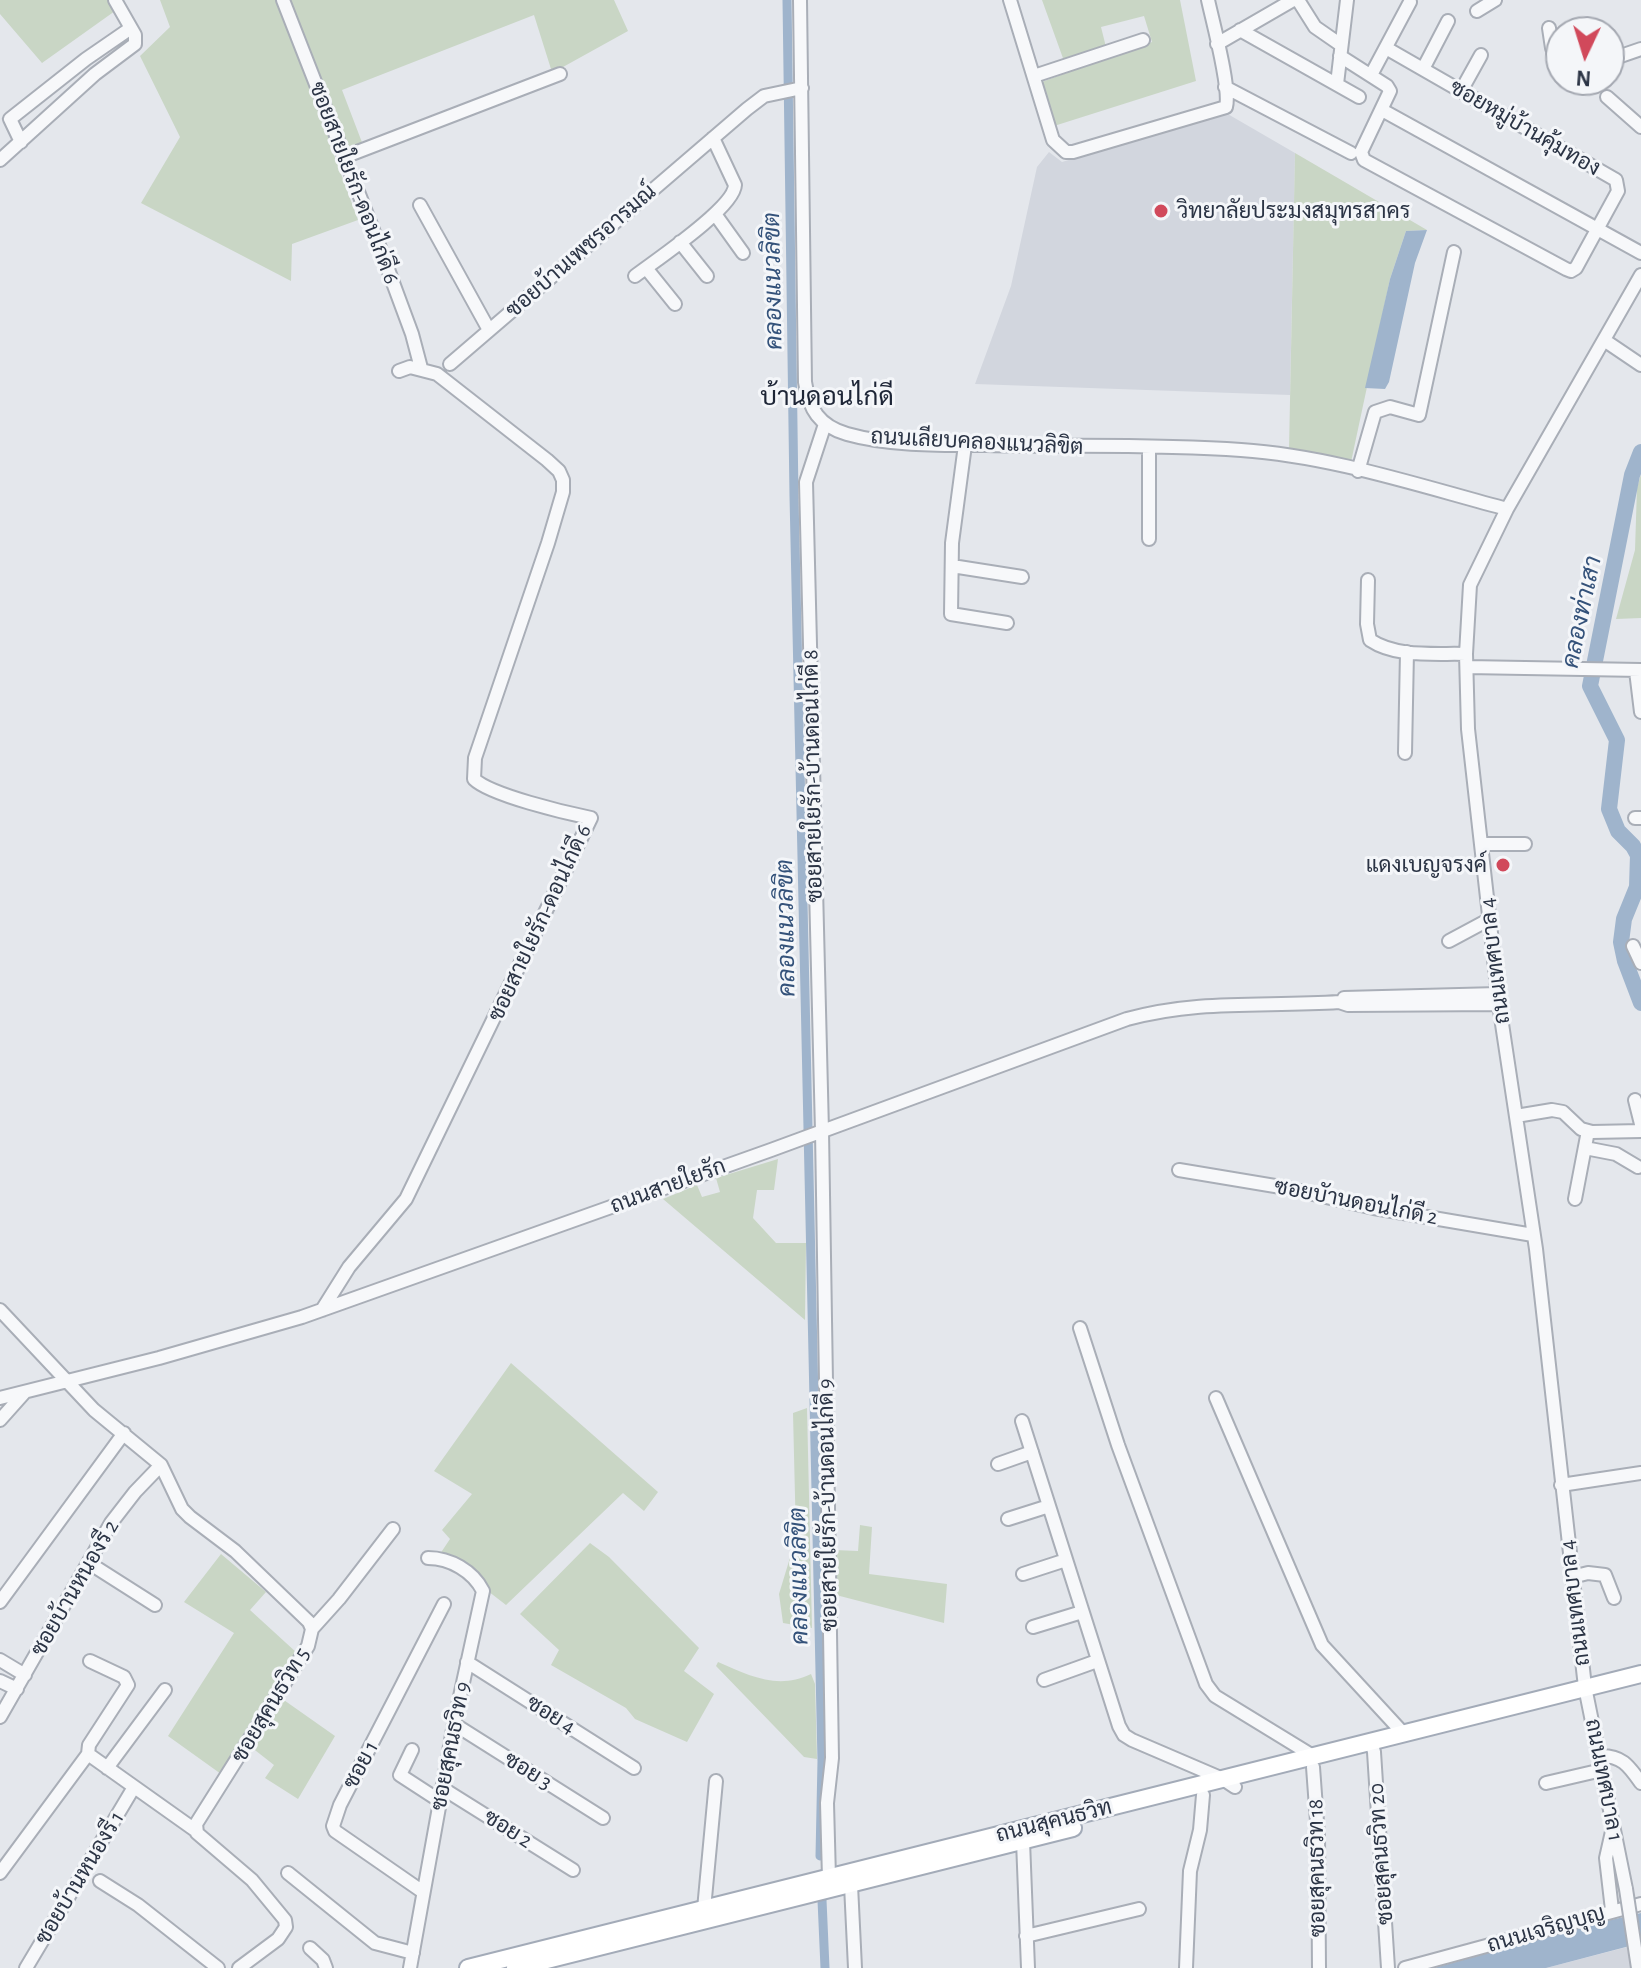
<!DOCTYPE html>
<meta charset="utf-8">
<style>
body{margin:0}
#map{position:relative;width:1641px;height:1968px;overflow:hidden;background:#e4e7ec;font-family:"Alegreya Sans",sans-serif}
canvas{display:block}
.north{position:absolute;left:1545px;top:16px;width:80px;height:80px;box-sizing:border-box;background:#f4f6f9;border:2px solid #a4a8b1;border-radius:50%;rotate:184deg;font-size:22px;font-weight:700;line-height:32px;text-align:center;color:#2b3445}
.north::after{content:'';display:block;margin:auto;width:28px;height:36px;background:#d1495b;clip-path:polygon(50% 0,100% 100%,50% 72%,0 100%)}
</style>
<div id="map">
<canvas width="1641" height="1968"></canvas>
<div class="north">N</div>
</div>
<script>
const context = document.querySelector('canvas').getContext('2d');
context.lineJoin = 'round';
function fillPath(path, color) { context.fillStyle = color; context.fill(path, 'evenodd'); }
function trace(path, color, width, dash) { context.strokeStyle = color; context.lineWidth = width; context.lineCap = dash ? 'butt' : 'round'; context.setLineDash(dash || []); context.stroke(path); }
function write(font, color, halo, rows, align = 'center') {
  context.font = font + ' "Alegreya Sans",Sarabun,sans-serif'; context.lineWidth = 6; context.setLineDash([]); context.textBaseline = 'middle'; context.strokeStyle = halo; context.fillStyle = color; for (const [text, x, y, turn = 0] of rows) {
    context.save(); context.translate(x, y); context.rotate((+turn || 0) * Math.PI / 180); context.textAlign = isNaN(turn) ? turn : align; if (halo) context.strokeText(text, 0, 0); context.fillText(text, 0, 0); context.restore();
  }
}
fillPath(new Path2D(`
 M1226,113L1295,153L1290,395L975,384L1011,286L1037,167L1049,152L1062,162Z
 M1627,1947L1631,1968H1546Z`), '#d2d6de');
fillPath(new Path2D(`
 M0,0H108L115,11L42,63L0,14Z
 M160,0H614L628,31L563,67L551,69L534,15L342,90L363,145L333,152L358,220L292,244L291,281L141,203L180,137L140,56L170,27Z
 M1042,0H1180L1196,81L1054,126L1039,83L1152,42L1144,16L1101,27L1106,47L1064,61Z
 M1295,153L1427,230L1406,231L1390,279L1351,462L1289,450Z
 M1641,474V618L1616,619L1635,550L1637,488Z
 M778,1159L774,1190H757L753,1218L776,1243H806L805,1320L663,1199L697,1185L702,1197L720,1192L716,1178Z
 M511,1363L658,1492L644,1511L623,1493L506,1605L440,1554L450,1539L442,1530L472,1494L434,1471Z
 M807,1408L812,1628L783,1623L779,1594L796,1538L793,1413Z
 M860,1525L872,1527L869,1574L947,1584L944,1623L836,1595L834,1550L858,1551Z
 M590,1543L609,1557L699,1648L684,1671L714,1694L687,1742L635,1719L626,1708L551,1665L559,1650L520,1614Z
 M221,1554L266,1592L250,1610L297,1653L221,1774L168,1736L234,1633L184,1602Z
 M718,1662C750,1676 778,1690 811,1674L815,1684L817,1759L804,1757L716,1666Z
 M281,1698L335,1736L298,1799L265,1778L274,1765L251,1747Z`), '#c9d6c5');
fillPath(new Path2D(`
 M1427,230L1415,263L1389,382L1385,389L1365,388L1390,279L1406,231Z
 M1641,1913V1943L1546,1968H1434L1589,1925Z`), '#9fb4cc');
trace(new Path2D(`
 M787,0L794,496L822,1761L820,1856
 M1638,855L1641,854
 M822,1900L825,1968`), '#9fb4cc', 9);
trace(new Path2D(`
 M1641,452L1632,475L1590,686L1617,740L1609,809L1618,831L1633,846L1638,855L1637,887L1624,919L1621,942L1625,961L1641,1003`), '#9fb4cc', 16);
const minor = new Path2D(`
 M283,0L382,253L412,334L421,368
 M800,0L805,382C809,409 819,426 847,434C889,446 943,445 986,445C1071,447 1156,444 1241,450C1331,456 1420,486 1507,509
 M1010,0L1053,140L1066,152H1073L1226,107C1231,89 1213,23 1208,0
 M1298,0L1315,27L1341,45
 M1477,11L1495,0
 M1549,28L1552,48L1561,60
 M1240,30L1359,97
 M1217,44L1293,0
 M1340,56L1387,86L1390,91L1361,152L1364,160L1566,269L1571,271L1576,268L1618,191L1616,180L1386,48
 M1609,60L1641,49
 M1423,69L1448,21
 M1371,75L1410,2
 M1034,76L1143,40
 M1337,84L1347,0
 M1225,87L1351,153
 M1461,91L1481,55
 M1607,97L1641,127
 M1382,110L1641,253
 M21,142L10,119L86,59L131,28
 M344,157L560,74
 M0,160L95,74L135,44V35L115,0
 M420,205L489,330
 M715,214L743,253
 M680,242L707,276
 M646,268L675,304
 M635,276C656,260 734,208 735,185L713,138
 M1604,340L1641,365
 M450,364L747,109L764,96L802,88
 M825,424L806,482L822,1131L832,1758L827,1803L829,1878
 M965,445L952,543L951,614L1007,623
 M1358,471L1375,412L1390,407L1419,415L1454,252
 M1149,539V448
 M952,566L1022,577
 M1368,580L1367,624L1370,640C1397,658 1436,653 1466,654
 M1467,667L1641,670
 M1636,671L1641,712
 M1405,753L1407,652
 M1635,818H1641
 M1481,844H1525
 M1449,941L1490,919
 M1633,946L1641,963
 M1344,998L1498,994
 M1635,1100L1641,1124
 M1516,1116L1552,1110L1563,1112L1581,1129L1592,1132L1641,1131
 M1585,1148L1616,1154L1638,1167
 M1179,1170L1287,1188L1374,1208L1533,1235
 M1575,1199L1588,1131
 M0,1310L94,1410L161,1465L182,1509L190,1517L235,1551L309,1622L312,1629L308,1646L196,1824L197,1833L252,1880L285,1920L286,1927L278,1939L239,1968
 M322,1310L349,1267L406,1199L591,818C566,813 490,795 474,779L475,758L548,543L563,492V480L559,471L547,460L437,374L410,367L399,371
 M1080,1328L1118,1445L1206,1684L1215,1696L1313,1756
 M0,1398L159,1358L302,1317L771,1150L1127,1019C1200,999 1264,1007 1339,1002L1348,1005L1499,1004
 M1216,1398L1322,1645L1403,1733
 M0,1420L25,1392
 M1022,1421L1119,1726L1124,1735L1132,1740L1223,1779L1235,1787
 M998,1464L1032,1452
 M1561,1485L1641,1473
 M1008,1519L1049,1506
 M89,1563L155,1605
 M1023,1574L1066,1560
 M1572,1577L1588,1573L1605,1575L1614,1598
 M0,1602L124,1433
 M1033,1627L1082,1612
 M312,1629L339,1599L393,1529
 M0,1660L25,1675
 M90,1661L124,1677L128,1685L89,1745L88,1754L195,1830
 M467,1662L634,1768
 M1044,1680L1097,1661
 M0,1681L17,1689
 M0,1717L111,1523L135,1492L161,1465
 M454,1724L603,1818
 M1371,1741L1374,1752L1388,1968
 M412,1750L400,1775L440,1801
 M1599,1756C1622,1755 1629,1766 1641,1783
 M1313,1767L1318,1835L1319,1968
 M107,1768L165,1690
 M1546,1783L1602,1770
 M442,1788L573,1870
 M1023,1841L1028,1968
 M0,1873L88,1754
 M288,1873L375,1943L413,1953
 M100,1881L138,1905L218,1968
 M851,1885L855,1968
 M1626,1889L1585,1687L1536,1249L1499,1004L1468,729L1466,654L1470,585L1507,509L1641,275
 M423,1892L335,1831L333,1826L340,1805L444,1604
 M704,1909L716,1781
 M1612,1910L1606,1858L1613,1827
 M1026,1936L1139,1909
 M310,1948L323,1960L326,1968
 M26,1968L134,1787
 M410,1968L454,1724L483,1591C473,1571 450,1558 428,1558
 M1186,1968L1190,1871L1200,1830L1203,1795
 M1405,1968L1641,1904`);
const major = new Path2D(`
 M468,1968L1641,1674
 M515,1968L1073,1828`);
trace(minor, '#a9aeb7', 16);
trace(major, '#a3abb8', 20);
trace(minor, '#f7f8fa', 12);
trace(major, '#fff', 16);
const minorBridge = new Path2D(`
 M1626,1889L1638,1968`);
trace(minorBridge, '#a9aeb7', 16, []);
trace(minorBridge, '#f7f8fa', 12);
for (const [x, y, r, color] of [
 [1161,211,8,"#d1495b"],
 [1503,865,8,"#d1495b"]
]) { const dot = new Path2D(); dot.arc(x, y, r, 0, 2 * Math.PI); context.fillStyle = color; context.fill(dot); trace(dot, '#f4f6f9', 3); }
write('22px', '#2b3445', '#f4f6f9', [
 ["ซอยหมู่บ้านคุ้มทอง",1525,128,30],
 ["ซอยสายใยรัก-ดอนไก่ดี 6",354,183,69],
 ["ซอยบ้านเพชรอารมณ์",581,251,-41],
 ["ถนนเลียบคลองแนวลิขิต",977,442,3],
 ["ซอยสายใยรัก-บ้านดอนไก่ดี 8",813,776,-91],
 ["ซอยสายใยรัก-ดอนไก่ดี 6",540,923,-65],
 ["ถนนเทศบาล 4",1495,961,-97],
 ["ถนนสายใยรัก",668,1186,-20],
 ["ซอยบัานดอนไก่ดี 2",1356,1202,11],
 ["ซอยสายใยรัก-บ้านดอนไก่ดี 9",828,1505,-91],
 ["ซอยบ้านหนองรี 2",75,1588,-60],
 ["ถนนเทศบาล 4",1575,1603,-97],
 ["ซอยสุคนธวิท 5",271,1705,-59],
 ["ซอย 4",551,1715,32],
 ["ซอยสุคนธวิท 9",451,1746,-79],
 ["ซอย 1",361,1765,-62],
 ["ซอย 3",528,1771,32],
 ["ถนนเทศบาล 1",1604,1780,79],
 ["ถนนสุคนธวิท",1054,1821,-14],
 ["ซอย 2",508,1829,32],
 ["ซอยสุคนธวิท 20",1381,1854,-94],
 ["ซอยสุคนธวิท 18",1317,1868,-91],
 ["ซอยบ้านหนองรี 1",80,1878,-59],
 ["ถนนเจริญบุญ",1546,1929,-16]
]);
write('22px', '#2b3445', '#f4f6f9', [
 ["วิทยาลัยประมงสมุทรสาคร",1177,211],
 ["แดงเบญจรงค์",1487,865,"right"]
], 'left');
write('italic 24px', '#34527a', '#f4f6f9', [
 ["คลองแนวลิขิต",773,281,-91],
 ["คลองท่าเสา",1582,612,-78],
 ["คลองแนวลิขิต",786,928,-91],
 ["คลองแนวลิขิต",799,1576,-91]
]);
write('26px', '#1d2536', '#f4f6f9', [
 ["บ้านดอนไก่ดี",827,397]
]);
</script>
